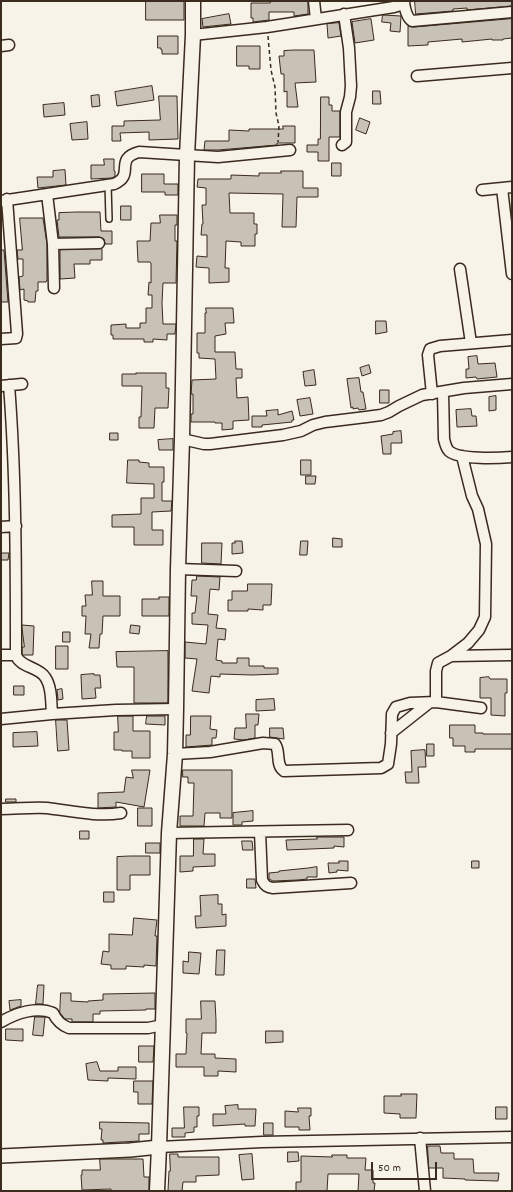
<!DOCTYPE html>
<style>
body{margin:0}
#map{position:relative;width:513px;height:1192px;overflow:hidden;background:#f7f3e8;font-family:Dekko,sans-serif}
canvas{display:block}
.frame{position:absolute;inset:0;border:2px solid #3b2a1e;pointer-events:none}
.scale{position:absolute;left:371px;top:1162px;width:66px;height:18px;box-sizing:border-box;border:2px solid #3b2a1e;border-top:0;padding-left:5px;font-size:12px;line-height:14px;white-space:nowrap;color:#3b2a1e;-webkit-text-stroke:3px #f7f3e8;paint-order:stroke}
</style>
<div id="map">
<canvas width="513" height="1192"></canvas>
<div class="frame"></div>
<div class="scale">50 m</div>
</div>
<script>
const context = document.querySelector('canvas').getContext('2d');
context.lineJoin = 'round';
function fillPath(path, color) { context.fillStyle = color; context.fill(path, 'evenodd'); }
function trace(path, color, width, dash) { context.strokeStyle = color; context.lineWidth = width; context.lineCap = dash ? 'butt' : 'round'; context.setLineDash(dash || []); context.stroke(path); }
const building = new Path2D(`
 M146,1H184V20H146Z
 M270,1H308V14L294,16V12H269V20L253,22V18H251V3H270Z
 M415,1H512V6L467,10V8L453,9V11L416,14Z
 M229,14L231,24L203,27L202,19Z
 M383,15L401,16L400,32L390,31L391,23L382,22Z
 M371,19L374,40L355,43L352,22Z
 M512,19V38L503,39V40H492V39L462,42V39L428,42V45L408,46V26L413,27Z
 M339,23L341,36L328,38L327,24Z
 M158,36H178V54H162V50H161V48H158Z
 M237,46H260V69H249V66H237Z
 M294,50H314L316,82L295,83L298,107H287V91L284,92V74H281L279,56H284V51Z
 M152,86L154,100L117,106L115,92Z
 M373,91H380L381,104H373Z
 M99,95L100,106L92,107L91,96Z
 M159,96H177L178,139L149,140V132L120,133L121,141H112V126H124V121L160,120Z
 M321,97H329V105H332V111H340V137H329V161H318V152H307V145H318V139H320Z
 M64,103L65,115L44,117L43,105Z
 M360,118L370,122L366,134L356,130Z
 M87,122L88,139L72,140L70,124Z
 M283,126H295V143H277V145L218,150H204L205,141H229V130L249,131V129H283Z
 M104,159H114V171H115V176L112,178L91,179V165H104Z
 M332,163H341V176H332Z
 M65,170L66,185L38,188L37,177H53V171Z
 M281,171H303V188H318V197H297L296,227H282L283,194L229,193L230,213H254V224H257V234H255V246H241V242L226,241L225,268H229V282L209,283V268L196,267L197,256L207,257V235H201L202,224H203L202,205H206V188L197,187L198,179H231V175L259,176V173H281Z
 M142,174H164V184H178V195H165V192H142Z
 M121,206H131V220H121Z
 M77,212H100L101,231H112V244H105L104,239L99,237H59L57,220H59V213Z
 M160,215H177V225H175V241H177L176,283H163L162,303L163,324H176L175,334H167V340L153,339V342H144V339H113V335H111V325L126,324V328H140V323H146V308H152V295H148L149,282L151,283V263L150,262H138L137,241H150L151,223H160Z
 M20,218H43L47,244V281H46V282H38V291H36L35,302H28V301L24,300V289L20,290L19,277L23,276V259H18L17,250H22Z
 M102,249V260H90V264H74L75,278L60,279V250Z
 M1,250H4L8,302H1Z
 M206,308H233L234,323H225L226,334L215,336V352H235L236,369H242V378H236L237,398L248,397L249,420L233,421V429L222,430V423H215V422H191V414H193V394H191L192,380L216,379L215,359L199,358V353H197V333H205V313H206Z
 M376,321H386L387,332L376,334Z
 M477,356L478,364L495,363L497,377L477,379L476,377L466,378V369H469L468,357Z
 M369,365L371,373L362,376L360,368Z
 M314,370L316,385L305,386L303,372Z
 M136,373H166V388H169L168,408H155L154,428H139V417H141L142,386H122V374H136Z
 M359,378L361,392H363L366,409L359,410L358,408L353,409V407L351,408L347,379Z
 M380,390H389V403H380Z
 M496,396V410L489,411V397Z
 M310,398L313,414L300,416L297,400Z
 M471,409L472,416H476L477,426L457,427L456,410Z
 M278,410V415L292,411L294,420H292V422L262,425V427H252V416H267L266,411Z
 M401,431L402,443H391V454H383L381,436L393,434V432Z
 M110,433H118V440H110Z
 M173,439V450H159L158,440Z
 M128,460H139V462L149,463V467H164V482H162V501H172L171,511L152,512V530H163V545H134V527H112V515L141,514V498H154V484L127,483Z
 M301,460H311V475H301Z
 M306,476H316L315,484H306Z
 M333,538L342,539V547H333Z
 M235,541H242L243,553L232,554V543H235Z
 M301,541H308L307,555H300Z
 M202,543H222L221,564L202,563Z
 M1,553H9L8,560H1Z
 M197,576L220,577L219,590L210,589L208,614L218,615L216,628L226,629L225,640L218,639L216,660L222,661V663H237V658H249V666H264V668H278V674L252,675L220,674V677L211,676L209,693L192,691L197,659L185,658V642L206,644L208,625L192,624V613H195L197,596H191L192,580H196Z
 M92,581H103V596H120V616H103L102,634H100L99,648H89L91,634H85L86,616H82V606H86L85,595H92Z
 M248,584H272L271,605H263V610L248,609V611H228V600H232V591H247Z
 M159,597H169V616H142V599H159Z
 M22,625L34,626L33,655H23L22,654V647H24Z
 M131,625L140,626L139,634L130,633Z
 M63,632H70V642H63Z
 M56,646H68V669H56Z
 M168,651V703H134V667H117L116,652Z
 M94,674V675H100L101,688H95L96,698L82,699L81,675Z
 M489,677L490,679H507V693H505V716L491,715V698H480V678Z
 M14,686H24V695H14Z
 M62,689L63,699L58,700L57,690Z
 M274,699L275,710L256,711V700Z
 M246,714H259L258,725H255V738L244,740L234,739L235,728H246Z
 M118,716H133V731H150V758H132V751H122V750H114V732H118Z
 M147,716H165V725L146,724Z
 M191,716H211L210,729L217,730L216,738H212V745L186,747V735H190Z
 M56,720H67L69,750L58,751Z
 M450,725H475V733H483V734H512V749H475V752H465V746H453V738H450Z
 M270,728H283L284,739L270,737Z
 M37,732L38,746L13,747V733Z
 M427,744H434V756H427Z
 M425,750L426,767H418L419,783H406L405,772H412L411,751Z
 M132,770H150L144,807L116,802V807L98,808V793L124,792L126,777L133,778Z
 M183,770H232V818H220V813H205L204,826H180V816H193L194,783H188V777H183Z
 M6,799H16V802H6Z
 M138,808H152V826H138Z
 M253,811V821L242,822V825H233V813Z
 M80,831H89V839H80Z
 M317,837H344V847L334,846V848L287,850L286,840L317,839Z
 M194,839H204L203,854H215V866L193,867V871L180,872V856H193Z
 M242,841H252L253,850H243Z
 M146,843H160V853H146Z
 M130,856H150V875H130V890H117V857Z
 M339,861H348V871L337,870V872L329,873L328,863H339Z
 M472,861H479V868H472Z
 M317,867V877H307V879L298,880L273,881L269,879V873L279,872V871L308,868Z
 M247,879H255L256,888H247Z
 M104,892H114V902H104Z
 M218,895V904H222V915L226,914V926L196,928L195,916H201L200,896Z
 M134,918L157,920L155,936H157L156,966L144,965V967L126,966V969H111V965L101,964L103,951L109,952V934L132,935Z
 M217,950H225L224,975H216Z
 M189,952L201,953L199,974L183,973V961L188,962Z
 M38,985H44L43,1004H36Z
 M61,993H71V1001L88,1002V1001L103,1000V994L155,993V1009H146V1010L100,1011V1014H93V1022H72V1019H65L60,1013Z
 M21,1000V1006L10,1010L9,1001Z
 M201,1001H215L216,1020V1033H202L201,1054H215V1058L236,1059V1072L218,1071V1076H204V1067H176V1054H186L187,1033H186V1019H201Z
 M35,1017H45L43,1036L33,1035Z
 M6,1029H23V1041L6,1040Z
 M266,1031H283V1042L266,1043Z
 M139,1046H154L153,1062H139Z
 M97,1062L100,1071H118V1067H136V1079L108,1078V1081L88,1080L86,1064Z
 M134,1081H153L152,1104H138V1092H134Z
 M401,1094H417L416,1118H400V1114L384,1113V1096H401Z
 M238,1105V1109H256L255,1126H245V1124L213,1126V1114H226L225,1106Z
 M184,1107H199V1116H197V1127H194V1132L185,1133V1137H172V1128H184Z
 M496,1107H507V1119H496Z
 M298,1108H311V1116H309L310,1130H299V1127H285V1111L298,1112Z
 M100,1122L149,1123V1134H139V1141L103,1143V1140H101L102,1129H100Z
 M264,1123H273V1135H264Z
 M428,1146H440L441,1153H454V1159H473L474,1173H499L498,1181L465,1180V1179L443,1178V1168H429Z
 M288,1152H298L299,1161L288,1162Z
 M170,1154H178V1157H219V1175L196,1176V1182H183L182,1191H168L169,1171H170Z
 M252,1154L254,1179L242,1180L239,1155Z
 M332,1155H347V1158H366L365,1170H373V1183H375L374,1191H358L359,1174H328L327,1191H296V1182H301V1156L332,1157Z
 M100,1159H143L144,1177H149V1191H111V1189L82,1190L81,1175H82V1170H100Z`);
fillPath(building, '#c8c1b6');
trace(building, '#3b2a1e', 1);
const service = new Path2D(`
 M108,184L109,219`);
const minor = new Path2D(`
 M314,1L316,19
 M404,1C404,7 407,18 412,21L512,12
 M193,35L267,27L394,7L404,4
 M1,46L9,45
 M417,76L512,68
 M342,145L346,142V112L350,97L351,86L349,48L344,14
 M502,188L512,274
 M482,190L512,187
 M47,194L53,244L54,288
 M1,201L114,184C136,175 113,159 139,152L218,157L290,150
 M53,244L99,243
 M460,269L471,343
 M1,339L16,338L17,334L7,199
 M9,385C16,475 16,565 16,655C19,667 39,667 45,677C52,687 51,702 52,714
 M1,386L22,384
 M443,392L444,439C445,443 446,448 449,451C459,460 499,458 512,457
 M432,394L428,355L430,349L440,346L512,340
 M182,439L204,444H210L283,435L301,431L313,425L325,422L366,417L381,415L389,412L399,406L422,395L464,388L512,384
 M1,527L16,526
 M178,569L236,571
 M1,655H16
 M451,656L468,643L479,630L485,617L486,544L478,509L472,496L462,456
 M436,702L481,708
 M1,719L52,714L116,710L176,709
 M391,733L429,703
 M175,754L210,752L263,743L275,744C281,752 275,765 284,771L381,768L388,764L391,744L392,714L396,707L410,703L436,702V671L438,663L451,656L512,655
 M1,809C17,809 32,807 47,808C72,811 97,817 121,813
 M260,832L262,880C265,886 267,887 273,888L351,883
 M169,833L348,830
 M1,1022C16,1013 37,1006 53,1013C57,1021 61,1025 69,1028H148L163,1025
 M420,1138L425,1191
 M159,1147L262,1142L512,1137`);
const tertiary = new Path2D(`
 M1,1156L130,1150L159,1147`);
const secondary = new Path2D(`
 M157,1191L159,1147L169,833L175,754L176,709L178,569L182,439L187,156L193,35V1`);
trace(service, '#3b2a1e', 8);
trace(minor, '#3b2a1e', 13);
trace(tertiary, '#3b2a1e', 16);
trace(secondary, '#3b2a1e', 17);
trace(new Path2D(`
 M268,36L271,70L275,87L276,113L279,126L278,142`), '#3b2a1e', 1.5, [4, 3]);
trace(service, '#f7f3e8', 5);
trace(minor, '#f7f3e8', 10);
trace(tertiary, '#f7f3e8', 13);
trace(secondary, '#f7f3e8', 14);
</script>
